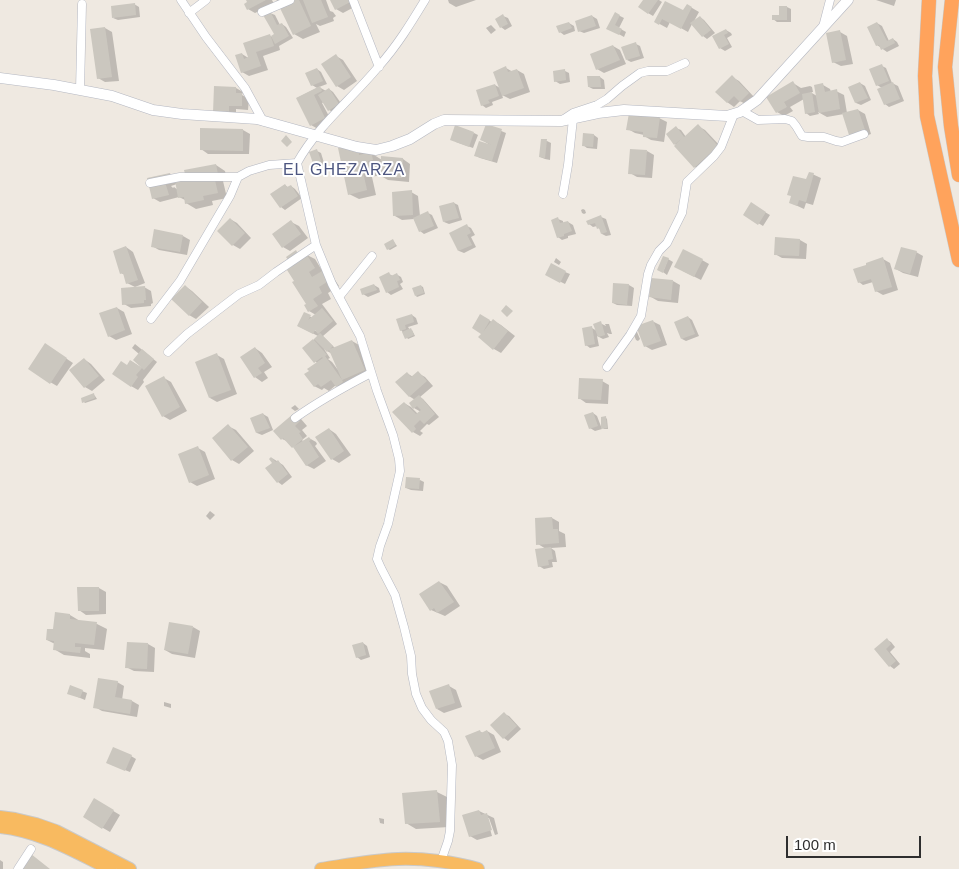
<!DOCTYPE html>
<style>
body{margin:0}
#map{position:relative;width:959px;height:869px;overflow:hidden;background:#efe9e1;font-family:Helvetica,sans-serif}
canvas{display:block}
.scale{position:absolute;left:786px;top:836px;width:135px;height:22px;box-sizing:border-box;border:2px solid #2e2e2e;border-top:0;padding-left:6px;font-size:15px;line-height:18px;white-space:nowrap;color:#2e2e2e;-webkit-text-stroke:4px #fff;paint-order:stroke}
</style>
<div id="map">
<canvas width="959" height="869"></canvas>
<div class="scale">100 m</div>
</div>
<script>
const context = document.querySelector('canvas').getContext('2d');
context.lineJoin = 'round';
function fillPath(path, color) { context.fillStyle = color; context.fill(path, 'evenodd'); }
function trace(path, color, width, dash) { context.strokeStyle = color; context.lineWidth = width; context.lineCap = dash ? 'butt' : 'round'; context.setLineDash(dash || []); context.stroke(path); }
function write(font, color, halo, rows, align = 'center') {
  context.font = font + ' Helvetica,sans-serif'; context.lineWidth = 4; context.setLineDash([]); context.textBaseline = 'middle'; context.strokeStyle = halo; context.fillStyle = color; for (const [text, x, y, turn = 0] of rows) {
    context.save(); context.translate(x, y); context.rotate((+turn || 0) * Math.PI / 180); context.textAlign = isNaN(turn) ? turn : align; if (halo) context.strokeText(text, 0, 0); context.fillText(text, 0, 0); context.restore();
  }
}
fillPath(new Path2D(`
 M247,0H272L274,4L255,13L248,9L249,3Z
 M276,0H326L330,11L333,12L336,16L333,18L334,21L320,26L316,24L320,32L303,39L294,34L281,4Z
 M331,0H355L358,5L343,13L336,9Z
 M448,0H476L456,7L449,3Z
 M645,0H659L662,2L653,16L648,13Z
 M876,0H896L894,6Z
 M665,3L684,12L687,5L699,12L693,23L700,17L704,20L715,33L707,39L703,36L692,24L688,32L670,22L667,28L656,22Z
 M134,4L139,7L140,17L118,20L113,18Z
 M787,7L791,9V22H777L773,19L780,16Z
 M270,13L275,15L280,25L282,24L286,27L293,38L279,46L280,50L263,56L268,70L249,76L242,72V54L250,59L269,35L272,37L275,35Z
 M616,14L624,18L619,28L626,32L624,37L608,28Z
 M503,16L508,18L512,26L505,30L501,27Z
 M592,16L597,19L600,28L584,33L579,31Z
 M569,23L574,26L575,31L564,35L560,32Z
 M877,23L882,26L889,41L893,39L897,42L899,46L887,52L877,45Z
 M491,25L496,30L491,34L486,28Z
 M105,28L112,32L119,81L105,82L98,78Z
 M726,30L731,33L732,35L727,38L732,47L725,51L720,48L714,37Z
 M840,32L847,36L853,64L841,66L833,62Z
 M636,44L640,46L644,58L631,62L627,60Z
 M613,46L620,50L626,64L604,73L597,69Z
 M336,56L343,60L357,81L344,90L337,86Z
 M882,66L886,68L892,83L898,86L904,101L889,107L885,104L882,88L877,85Z
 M506,68L513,72L517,70L524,74L530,92L510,99L502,95L503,98L492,102L493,105L486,108L482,105L495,85L500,88Z
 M317,69L321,72L327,84L319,87L326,91L329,89L333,92L343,106L333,112L329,110L324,102L322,103L332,122L318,129L311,125L297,98L317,88L312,85Z
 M565,71L569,73L570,82L560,84L555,81Z
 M600,77L604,80L605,89H593L589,87Z
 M732,77L739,81L755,98L747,105L740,101L734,107L727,102Z
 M793,83L801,88L810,86L812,87L813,92H810L817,96L823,85L830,89L831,92L836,91L844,95L847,113L858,110L865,114L871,134L857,139L850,134L844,114L827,117L818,112L819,114L810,116L806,113L804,99L790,107L793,111L784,116L777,112Z
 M860,83L865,86L871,100L861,105L856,103Z
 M236,88L243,92L242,95L249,99L248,110L236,109V117L214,112Z
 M659,118L667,122L664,142L651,140L644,136V135L635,133L628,129Z
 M487,125L506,133L497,163L480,158L476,156L490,145L482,140Z
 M698,126L705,130L724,150L702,171L695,167L675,144L676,128L681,130L686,137Z
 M243,130L250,134L249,154H208L201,149Z
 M474,133L478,135L473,148L456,142Z
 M584,135H594L598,138L597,149L587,148L583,145Z
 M542,140L547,141L551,143L550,160L545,159L540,157Z
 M339,149L371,153L382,160V158L403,159L410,164L409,182L388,180L381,176L382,166L378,167L380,175L372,177L376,195L359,199L349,194Z
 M317,151L321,153L325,166L319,168L315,166Z
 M647,151L654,155L652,178L637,177L630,173Z
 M216,165L225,171L227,180L223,181L227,198L212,201L213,205L196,209L186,203L185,200L179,197L160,202L153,198L170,174L177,178ZM180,183L178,190L174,187L173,188L171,186Z
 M810,173L821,178L813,205L806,203L804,209L791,203L807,181Z
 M285,185L289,188L291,186L295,189L302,198L285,210L281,207Z
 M411,192L418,196L420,216L428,213L432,215L438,228L424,234L420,231L414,219L402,220L395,216Z
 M454,203L458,205L462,220L449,224L444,222Z
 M751,204L770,215L763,226L744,214Z
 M583,209L585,210L586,213L584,214L582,213L581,210Z
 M601,217L606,219L611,235L606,236L602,234L600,229L598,228L597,226L593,227L589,224Z
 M230,219L237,223L251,238L240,249L233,245Z
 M558,219L563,221V224L568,222L573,225L576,234L568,236V238L562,240L558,237Z
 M291,222L299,226L308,238L290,251L283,247Z
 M467,226L471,228L475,235L471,237L476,247L464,253L459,251L451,233Z
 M183,236L190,240L187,255L159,250L152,246Z
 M776,239L800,240L807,244L806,259L782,258L775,254Z
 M394,242L397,246L390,250L388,249L385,245Z
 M126,247L133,252L145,283L135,287L127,283L125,275L121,273Z
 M296,252L302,256L305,254L315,259L323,272L333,277L339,286L328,293L331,299L322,304L337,324L323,336L335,348L352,341L359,345L372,374L344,390L336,385L329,391L324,388L322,390L314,386L317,363L304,348L318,336L298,326L305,314L313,318L316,315L309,311L307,304L295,282L294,267ZM307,319L318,332L304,325ZM324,349L332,354L338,370L332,362L328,359L330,358Z
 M916,252L923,256L918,277L903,273L896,269Z
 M556,258L561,262L559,265L554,262Z
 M668,259L673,262L667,275L663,272Z
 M883,259L890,263L898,290L883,295L876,291L873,282L863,285L859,282Z
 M702,260L709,264L701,280L683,271Z
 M565,272L570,274L565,284L551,277Z
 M389,274L393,276L396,274L401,277L403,282L400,284L403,289L391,295L387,292Z
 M673,281L680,285L678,303L658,301L651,297Z
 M615,284L629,285L634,288L632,306L617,305L613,303Z
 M374,285L379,288L380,292L368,297L363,294Z
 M185,286L192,291L209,307L196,319L189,315Z
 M421,286L423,287L425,294L417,297L416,296Z
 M144,287L151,291L153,303L151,304V306L131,308L124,304Z
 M117,308L124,312L132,334L116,340L109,336Z
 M412,315L416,318L418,324L408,327L410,330H412L415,336L408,339L401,330Z
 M481,316L492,322L494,321L501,325L515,336L501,353L494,349L480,337L483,333L473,328Z
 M688,317L692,320L699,336L686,341L682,339Z
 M652,321L660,325L667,345L652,350L645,346Z
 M600,323L606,326L605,324H609L612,334H610L607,333L609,337L603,339L597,336L599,346L590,348L586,345L592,328L597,331Z
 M635,331L637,332L640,339L638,341L636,340L633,333Z
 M135,344L157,362L143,380L144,382L138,390L131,386L128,366L131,361L142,368L139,354L132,348Z
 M255,348L262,353L272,367L264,372L268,378L262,382L255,377L242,357Z
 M52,349L73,363L57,386L50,382Z
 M217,355L224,359L237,394L217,402L210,398Z
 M84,359L91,364L105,380L92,391L85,387Z
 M407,373L413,377L418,373L425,377L433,386L420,397L423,399L439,417L429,425L427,424L420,431L423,433L420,436L413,432L404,403L411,407L418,414L421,412L414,408L415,400L409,396Z
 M164,378L171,382L187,411L170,420L163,416Z
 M602,381L609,385L608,404L586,403L579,398Z
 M94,395L95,396L97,399L85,403L84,402Z
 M295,405L299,409L295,411L291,408Z
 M593,413L597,416L602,429L595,431L590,428Z
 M263,414L268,417L273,430L262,435L257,433L252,419Z
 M294,415L301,419L307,426L302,430L307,436L302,440L303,441L309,438L316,442L317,444L315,446L326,461L314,469L306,465L295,448L289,442L282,439Z
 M606,418L607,419L608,429H604L603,428Z
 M228,426L236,430L254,451L239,464L232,460Z
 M329,429L336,434L351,455L339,463L332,459Z
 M198,448L205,452L215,479L197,486L190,482Z
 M272,458L283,465L292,477L282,485L278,482L274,463Z
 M420,480L424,482L423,491L411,490L406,488Z
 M210,511L215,515L210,520L206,516Z
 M552,518L559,522V531L565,534L566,547L551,548L555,551L557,562H552L553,567L544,569L539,566L546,549L538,544Z
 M439,582L447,586L460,606L445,616L431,610Z
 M99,588L106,592V614L86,615L79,610Z
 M56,614L70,615L80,621L97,624L107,629L104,650L85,648V651L90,654V658L64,655L54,649L55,644L47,640L54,630Z
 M193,627L200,631L195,658L172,654L165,650Z
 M887,640L891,642L895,647L890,652L900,664L894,669L890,666L875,649Z
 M363,643L367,646L370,657L361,660L357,657Z
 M148,644L155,648L154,672L134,671L126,667Z
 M117,682L124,686L122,700L132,701L139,705L137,717L102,711L95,707Z
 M449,686L456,690L462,707L444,713L437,709Z
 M82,691L87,693L85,700L68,693Z
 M164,702L171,704V708L164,706Z
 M504,714L509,716L521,729L508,741L504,738Z
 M479,731L483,733L487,731L494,735L501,752L483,760L476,756Z
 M131,756L136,759L130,772L112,765Z
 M437,792L447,797L449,827L416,829L406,823L404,794Z
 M95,800L120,815L110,832L84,817Z
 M479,811L494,818L498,834L495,835L489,818H487L492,836L477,840L470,836Z
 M379,818L384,819V824L380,823Z
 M0,860L3,862V869H0Z`), '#0003');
fillPath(new Path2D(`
 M246,0H266L247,10L244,4L247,2Z
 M286,0H299L311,26L293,35L278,4Z
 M303,0H321L328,17L312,23Z
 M330,0H354L335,10Z
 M643,0H658L648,14L638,7Z
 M665,1L683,10L687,4L692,7L681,29L662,19L659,25L654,22Z
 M135,3L136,15L112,18L111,6Z
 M779,6H787V20H772V15H779Z
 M270,11L277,25L282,23L289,36L275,44L271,36L274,34L263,15Z
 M615,12L620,15L615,25L622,29L619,35L606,29Z
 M503,14L508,24L500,28L495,19Z
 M592,15L596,26L578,32L575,21Z
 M700,16L711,30L702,37L690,23Z
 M569,22L572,28L559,33L556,26Z
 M877,22L887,41L893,38L895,43L881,50L879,45L876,46L867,27Z
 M105,27L112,77L97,79L90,29Z
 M726,29L728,33L724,35L729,44L719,49L712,36Z
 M840,30L846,60L832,63L826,33Z
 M270,34L274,46L256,52L261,66L241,73L235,55L242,53L244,59L248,57L243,43Z
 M636,42L640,56L626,60L621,47Z
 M613,45L620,60L596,70L590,54Z
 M336,54L351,77L336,87L321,64Z
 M882,64L889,81L876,86L869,69Z
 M506,66L508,72L517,69L524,88L502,96L493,72Z
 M317,68L323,81L311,86L305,73Z
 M565,69L566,80L554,82L553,71Z
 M732,75L749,93L740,102L734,96L727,103L715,92Z
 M587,76H600L601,87H588Z
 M793,81L800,93L784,102L787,107L776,113L766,97Z
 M860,82L868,98L855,103L848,87Z
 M893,82L900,99L884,105L877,89Z
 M823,83L825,92L837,89L840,109L819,113L814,85Z
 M495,84L499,96L488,100L490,103L481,106L476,90Z
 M214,86L236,87V93H242V106H229V113H213Z
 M320,86L322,91L314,95L325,118L310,126L296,98Z
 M329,88L339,104L328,111L318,95Z
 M812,92L815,112L805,114L802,94Z
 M858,109L865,130L849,135L842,113Z
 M629,113L660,117L657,138L643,137V132L626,130Z
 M486,124L502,129L492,161L474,156L479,141L492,145L480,140Z
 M698,124L718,146L694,168L674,146L682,138L674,145L666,134L676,126L684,137Z
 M455,125L474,132L469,147L450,140Z
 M200,128L243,129V151L200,150Z
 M583,133L594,134L593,147L582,146Z
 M286,135L292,142L287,147L281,141Z
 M541,139H547L545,158L539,157Z
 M357,144L359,155L371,152L373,160L368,161L370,170L363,172L367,190L348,195L338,148Z
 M317,149L322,164L314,166L309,152Z
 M630,149L647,150L645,175L628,174Z
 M381,156L403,158L402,178L380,177Z
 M216,164L218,175L214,176L218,193L203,196L204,200L185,204L184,197L178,198L175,180L186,178L184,170Z
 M809,172L814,173L806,202L799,200L797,206L789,203L791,196L787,195L793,176L806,179Z
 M170,173L172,180L165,182L169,195L152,199L147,178Z
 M285,184L287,187L291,185L298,196L280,208L270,194Z
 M412,190L413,215L393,216L392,192Z
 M454,202L459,218L443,222L439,206Z
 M751,202L766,212L758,225L743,215Z
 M428,211L434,226L419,232L413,218Z
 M601,215L607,232L601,234L599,228L597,229L595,223L588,225L586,221Z
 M558,217L560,223L568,221L572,231L564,234V236L557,238L551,220Z
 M230,218L245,233L232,246L217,231Z
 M291,220L301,234L282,248L272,234Z
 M467,224L471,233L467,235L472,245L458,251L449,233Z
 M154,229L183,235L180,252L151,247Z
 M775,237L800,239L799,256L774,255Z
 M393,239L396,245L387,250L384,244Z
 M126,246L138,280L126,284L123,273L120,274L113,251Z
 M901,247L917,251L910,274L894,269Z
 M683,249L703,259L694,277L674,267Z
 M296,250L299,256L305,252L315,268L309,272L312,277L324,270L330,280L319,287L322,293L313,299L318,306L308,312L304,305L306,304L292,282L294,281L287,270L292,266L286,257Z
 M663,256L669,258L663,273L657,270Z
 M883,257L892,287L875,292L871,279L858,283L853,269L866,265V263Z
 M551,263L566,271L560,283L545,275Z
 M389,272L391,276L397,273L400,280L397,281L399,287L386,293L379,277Z
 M651,278L673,280L671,300L649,297Z
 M613,283L629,284L627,305L612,303Z
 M374,284L377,290L362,295L360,289Z
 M185,285L202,302L189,316L171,299Z
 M421,285L424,293L415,296L412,288Z
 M145,286L146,300H144V303L122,305L121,288Z
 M506,305L513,311L507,317L501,311Z
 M117,307L125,330L108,337L99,313Z
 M322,308L333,321L318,334L315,330L313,334L297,326L304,312L311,315L308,320Z
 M412,314L414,322L405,325L406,329L400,331L396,319Z
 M480,314L490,320L483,332L493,319L508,331L493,350L478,337L481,334L472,328Z
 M688,316L695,334L681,339L674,322Z
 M653,320L661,341L644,347L636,326Z
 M601,321L605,335L598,337L593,324Z
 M592,326L595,344L585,346L582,328Z
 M411,328L414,335L405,339L402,332Z
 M320,333L333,346L330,349L352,340L365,370L342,380L343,382L336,387L331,380L321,387L318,384L314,387L304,374L309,371L307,369L323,358L322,357L314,363L302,348L313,339L327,355L325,356L342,380L329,350L327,352L314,339Z
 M45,343L67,358L50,384L28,369Z
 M255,347L265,363L258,368L262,373L254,378L240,357Z
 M142,349L154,359L144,370L133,360Z
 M217,353L231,390L209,398L195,362Z
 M84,358L99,376L84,388L69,370Z
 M130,360L142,368L136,375L138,377L131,387L112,374L121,361L127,365Z
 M418,371L427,381L409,397L395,382L407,372L411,377Z
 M164,376L180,407L162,417L145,386Z
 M579,378L603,379L601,400L578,399Z
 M94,393L95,398L82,403L81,398Z
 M419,395L435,414L424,424L420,420L414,426L416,429L412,433L392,412L404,402L416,414L421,410L417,406L413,409L409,403Z
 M593,412L598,426L589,429L584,415Z
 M263,413L270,428L256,433L250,418Z
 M293,414L300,421L295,426L301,432L299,433L303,439L292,448L283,438L281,440L273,431Z
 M606,416L607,428L601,429V417Z
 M228,424L248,447L231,461L212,438Z
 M329,428L344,451L331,460L315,437Z
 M309,437L311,440L309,441L319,457L306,466L293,447Z
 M198,446L209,475L189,483L178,454Z
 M271,457L276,462L278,460L288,474L277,483L265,468L272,463L269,459Z
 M406,477L420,478L419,489L405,488Z
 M552,517L553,529H558L559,543L536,545L535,518Z
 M551,547L553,559L548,560L549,565L538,567L535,549Z
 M439,581L454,602L437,613L434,608L430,611L419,594Z
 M77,587H99V611H78Z
 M55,612L70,614V619L97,622L94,645L75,643V647H81L80,653L53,650L54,641L46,640L47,629H53Z
 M169,622L193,626L188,654L164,650Z
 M887,638L891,644L886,649L896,661L889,667L874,649Z
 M127,642L148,643L147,669L125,668Z
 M363,642L366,655L356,658L352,645Z
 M98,678L118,681L115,697L132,700L130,714L93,708Z
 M449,684L455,703L436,709L429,691Z
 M70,685L83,690L80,698L67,694Z
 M504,712L517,726L503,739L490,725Z
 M480,730L481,733L487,730L495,748L475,757L465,736Z
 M113,747L132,755L125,771L106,763Z
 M437,790L440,822L405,824L402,793Z
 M94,798L114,810L102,829L83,817Z
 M479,810L481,815L487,813L492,830L469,837L462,815Z
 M31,854L50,869H20Z`), '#cbc7bf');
const minor = new Path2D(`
 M181,0L206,37L245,88L263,121
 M353,0L379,67
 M425,0C411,23 397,46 379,66C352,99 318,125 297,163L316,245L332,284L360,336L377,391L393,435L399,459L400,471L388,524L380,546L377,559L381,568L395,595L404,627L411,656L412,674L416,694L422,708L431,720L444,732L448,741L452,765L450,831L448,841L441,861
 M262,12L290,0
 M189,13L206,0
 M823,27L830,0
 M80,90L82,4
 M742,111L758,120L785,119L792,121L796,126L802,136L808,137H824L836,141L842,142L864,134
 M564,119L573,113L597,105L607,99L622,86L640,73L648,71H667L685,63
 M150,183L180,177H238
 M563,194L568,165L573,119
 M339,297L372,256
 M151,319L180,281L230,196L238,177L249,171L269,165L297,163
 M168,352L187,334L239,294L259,285L276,272L316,245
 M607,367L630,335L641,316L648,274L651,265L659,251L667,243L682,213L687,182L714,156L721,147L734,114
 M295,418C319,401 344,387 371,373
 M18,869L31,849`);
const tertiary = new Path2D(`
 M0,78L54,85L112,96L153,110L182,114L257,119L357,147L376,150L392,146L410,139L434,124L444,120L561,121L598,113L624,110L727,116L740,112L757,100L848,0`);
const trunk = new Path2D(`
 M0,817L15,819L36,824L56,831L130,869
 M0,827C40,831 75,852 110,869
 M321,869C347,865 372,860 398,859C423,858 454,862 478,869`);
const motorway = new Path2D(`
 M929,0L925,76L927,116L959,260
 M952,0L945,67L951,126L959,175`);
trace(minor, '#b4b7c1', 9);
trace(tertiary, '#b4b7c1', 11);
trace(trunk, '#c9c9c9', 14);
trace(motorway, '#c9c9c9', 15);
trace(minor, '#fff', 8);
trace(tertiary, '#fff', 10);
trace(trunk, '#f8ba60', 12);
trace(motorway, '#ffa35c', 14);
context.letterSpacing = '1px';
write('16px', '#4d5680', '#fff', [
 ["EL GHEZARZA",344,171]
]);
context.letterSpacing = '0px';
</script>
